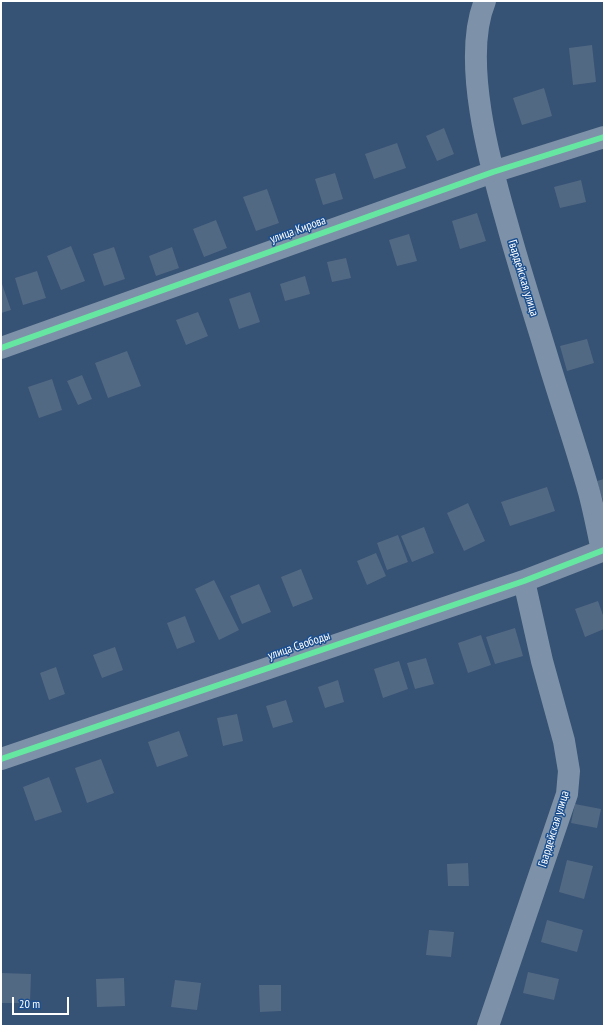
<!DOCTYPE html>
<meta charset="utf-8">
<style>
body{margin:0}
#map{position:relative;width:605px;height:1027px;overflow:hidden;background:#365274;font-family:"PT Sans Narrow",sans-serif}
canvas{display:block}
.frame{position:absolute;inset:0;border:2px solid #fff;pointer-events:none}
.scale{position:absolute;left:12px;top:997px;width:57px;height:18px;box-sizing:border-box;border:2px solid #fff;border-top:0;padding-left:5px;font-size:12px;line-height:14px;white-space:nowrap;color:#fff;-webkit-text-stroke:3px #1b4f8f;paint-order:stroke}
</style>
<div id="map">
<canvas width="605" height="1027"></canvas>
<div class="frame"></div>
<div class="scale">20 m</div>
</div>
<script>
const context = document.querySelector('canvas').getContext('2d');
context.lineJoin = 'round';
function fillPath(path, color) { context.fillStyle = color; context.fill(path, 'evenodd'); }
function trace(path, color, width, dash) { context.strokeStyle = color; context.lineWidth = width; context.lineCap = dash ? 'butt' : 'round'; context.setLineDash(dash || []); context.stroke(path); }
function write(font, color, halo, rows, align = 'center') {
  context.font = font + ' "PT Sans Narrow",sans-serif'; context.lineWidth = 3; context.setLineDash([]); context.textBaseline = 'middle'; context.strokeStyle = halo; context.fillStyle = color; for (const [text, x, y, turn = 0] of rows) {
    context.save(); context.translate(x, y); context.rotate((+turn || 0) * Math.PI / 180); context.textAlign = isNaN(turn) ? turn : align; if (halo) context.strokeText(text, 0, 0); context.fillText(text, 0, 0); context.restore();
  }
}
fillPath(new Path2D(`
 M592,45L596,82L573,85L569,48Z
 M544,88L552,116L522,125L513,98Z
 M444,128L454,154L437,161L426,136Z
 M397,143L406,168L374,179L365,154Z
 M335,173L343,199L323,205L315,179Z
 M581,180L586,202L560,208L554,187Z
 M267,189L279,223L256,231L243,197Z
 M477,213L486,241L460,249L452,221Z
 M216,220L227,248L204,257L193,229Z
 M409,234L417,261L397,266L389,240Z
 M71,246L85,281L61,290L47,256Z
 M114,247L125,279L104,286L93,254Z
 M172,247L179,268L156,276L149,256Z
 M346,258L351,278L332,282L327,262Z
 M37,271L46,298L23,305L15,278Z
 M305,276L310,294L285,301L280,284Z
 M1,281L11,310L1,313Z
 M250,292L260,322L239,329L229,299Z
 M198,312L208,336L186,345L176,320Z
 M587,339L594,363L567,371L560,346Z
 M127,351L141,386L108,398L95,363Z
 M82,375L92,399L78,405L67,381Z
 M52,379L62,410L39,418L28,387Z
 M604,479V504L597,481Z
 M547,487L555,511L510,526L501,502Z
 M468,503L485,541L464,551L447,513Z
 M424,527L434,553L412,562L401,536Z
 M398,535L408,562L387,570L377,543Z
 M376,553L386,576L367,585L357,561Z
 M301,569L313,599L293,607L281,577Z
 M214,580L239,630L219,640L195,589Z
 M259,584L271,612L242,624L230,596Z
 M598,601L604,618V629L585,637L575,609Z
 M185,616L195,642L177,649L167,623Z
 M515,628L523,656L495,664L486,637Z
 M481,635L491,665L468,673L458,643Z
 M115,647L123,670L102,678L93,655Z
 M426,658L434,684L415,689L407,663Z
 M399,661L408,689L383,698L374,669Z
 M56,667L65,694L49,700L40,673Z
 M338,680L344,702L325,708L318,687Z
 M286,700L293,722L273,728L266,706Z
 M237,714L243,741L223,746L217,718Z
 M179,731L188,756L157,767L148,742Z
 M101,759L114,793L87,803L75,768Z
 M49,777L62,812L35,821L23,787Z
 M575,804L601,809L597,828L571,823Z
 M567,860L593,866L584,899L559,892Z
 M468,863L469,886H448L447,864Z
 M547,920L583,930L577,952L541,942Z
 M429,930L454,932L451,957L426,955Z
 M528,972L559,979L554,1000L523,993Z
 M1,973L31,974L30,1003H1Z
 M124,978L125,1006L97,1007L96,979Z
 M175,980L201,983L197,1010L171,1007Z
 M259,985H281V1011L260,1012Z`), '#526984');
trace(new Path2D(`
 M485,1C461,59 490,164 507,223C519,267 533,310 546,353C560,400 576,446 589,492C594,511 598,531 602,551
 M1,348L493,172L604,137
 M1,759L524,581L604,550
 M488,1026L567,794L569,771L564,741L542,661L524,581`), '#7d92a8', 22);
trace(new Path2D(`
 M1,348L493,172L604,137
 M1,759L524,581L604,550`), '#66e7a1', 6);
write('12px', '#fff', '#1b4f8f', [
 ["улица Кирова",298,230,-20],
 ["Гвардейская улица",523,278,73],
 ["улица Свободы",299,646,-19],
 ["Гвардейская улица",554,829,-73]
]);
</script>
